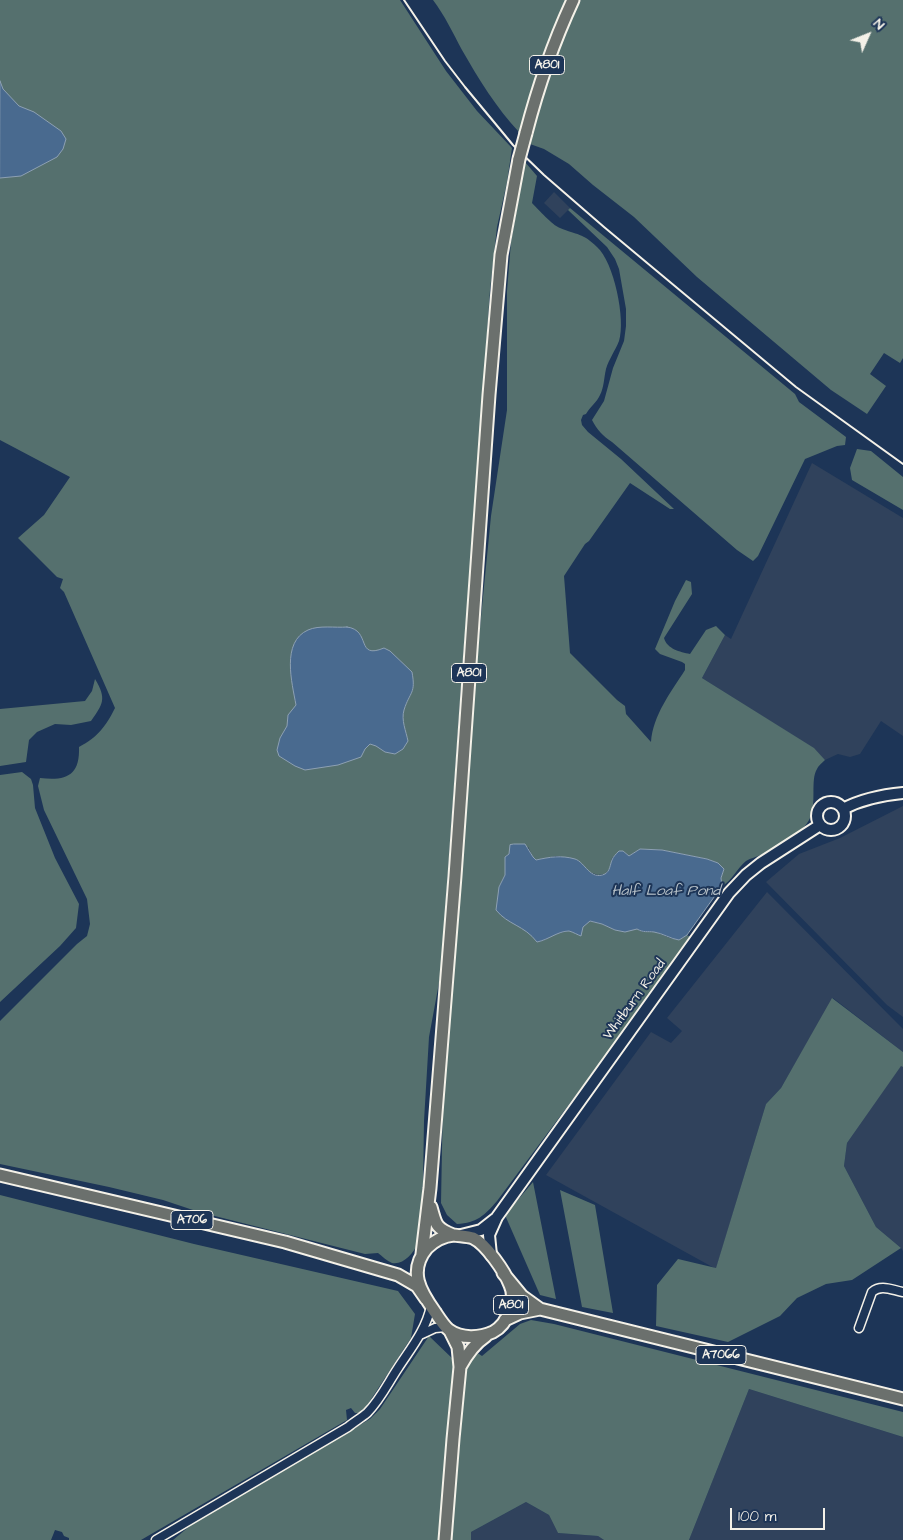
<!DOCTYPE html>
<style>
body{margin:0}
#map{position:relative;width:903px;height:1540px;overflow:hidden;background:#1d3557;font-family:"Architects Daughter",sans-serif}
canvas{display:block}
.north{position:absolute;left:843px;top:10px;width:50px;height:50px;-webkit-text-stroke:4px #1d3557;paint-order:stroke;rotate:46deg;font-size:14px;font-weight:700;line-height:20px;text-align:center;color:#f4f1e8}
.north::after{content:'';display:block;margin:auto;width:18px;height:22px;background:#f4f1e8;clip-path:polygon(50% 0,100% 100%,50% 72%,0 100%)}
.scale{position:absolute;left:730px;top:1508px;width:95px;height:22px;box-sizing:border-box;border:2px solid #f4f1e8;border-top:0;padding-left:6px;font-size:15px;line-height:18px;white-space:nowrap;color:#f4f1e8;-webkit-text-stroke:4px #1d3557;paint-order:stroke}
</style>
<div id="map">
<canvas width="903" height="1540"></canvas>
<div class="north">N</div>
<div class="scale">100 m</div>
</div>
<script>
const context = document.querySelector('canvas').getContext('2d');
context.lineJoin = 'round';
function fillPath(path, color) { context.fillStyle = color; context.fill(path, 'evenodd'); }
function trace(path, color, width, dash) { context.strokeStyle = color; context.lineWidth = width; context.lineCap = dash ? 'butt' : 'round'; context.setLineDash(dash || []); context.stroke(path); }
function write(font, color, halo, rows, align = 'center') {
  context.font = font + ' "Architects Daughter",sans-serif'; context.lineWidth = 4; context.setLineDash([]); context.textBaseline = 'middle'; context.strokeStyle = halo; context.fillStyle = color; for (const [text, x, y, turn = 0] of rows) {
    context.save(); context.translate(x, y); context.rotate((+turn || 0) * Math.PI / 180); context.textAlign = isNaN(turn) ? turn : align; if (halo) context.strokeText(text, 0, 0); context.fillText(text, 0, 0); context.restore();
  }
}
fillPath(new Path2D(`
 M554,192L570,208L560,218L544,203Z
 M812,463L903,518V736L881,721L860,754L850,757L838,754L825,760L813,748L702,678L725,635L731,639Z
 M903,806V1017L887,1005L766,882L799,854L840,838Z
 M767,892L903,1029V1052L833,998L781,1088L766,1104L716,1269L546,1175L651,1032L671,1043L682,1031L667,1018Z
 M901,1065L903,1067V1251L901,1248L876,1227L844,1166L847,1143Z
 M749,1389L903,1437V1540H689Z
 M526,1502L549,1515L558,1533L598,1536L604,1540H471V1532Z`), '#30425c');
fillPath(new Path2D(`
 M0,0H400L446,71L477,111L512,148L507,182L497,227L490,290L474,527L463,659L441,972L429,1037L424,1121L423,1183L418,1244C413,1253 404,1265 392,1263C387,1261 382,1256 378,1253L365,1254L199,1212L163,1200L109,1187L0,1164V1021L77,944L87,936L90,924L87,899L44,810L38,786L40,778C66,781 80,776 79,747C98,737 106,726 115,708L64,592L60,588L63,579L57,577L18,538L44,515L70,477L0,440Z
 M433,0H567L544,55L519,132C497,109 478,78 462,50C453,33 445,16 433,0Z
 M579,0H903V358L900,363L884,353L870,374L886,386L867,414L831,390L697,277L634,217L593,185L569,164L544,149L530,144L528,139C541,92 558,45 579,0Z
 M525,162L537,176L532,203C539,210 552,225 560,228C577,235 583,233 597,247C614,262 626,320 619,341C615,351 609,359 606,369C604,377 604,388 600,395C597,402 590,407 586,414L583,415L581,420L582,425L588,432L621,459L674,509H670L630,483L589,541L585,544L564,576L570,653L617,700L625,706L626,714L651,742C653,715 671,692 685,670V664L682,662L660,654L655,649L675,601L686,580L691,582L692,594L664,638C667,649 680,652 690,654L706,630L716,626L725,635L702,678L814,748L825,760C822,763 818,766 817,769C810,780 817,803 810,818C803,834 776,848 761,855C756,857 751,858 746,861C737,868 732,881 722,886L721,878L724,869L718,863L707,859L662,850L640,849L629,856L623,851L612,858L610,868L605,874L598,875L589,872L577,860L557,856L536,860L533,857L528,847L509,854L505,857V875L499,887L517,925L531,933L537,942C545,941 549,937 556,934C569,930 579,931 589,921L602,924L615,930L637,929L643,932H656L670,938L679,940L687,935L693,938L497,1201C485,1215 477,1223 457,1224L447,1215L441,1203L443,1094L473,698L491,516L507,410V291L511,242Z
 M570,208L795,394L799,402L846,437L845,445L837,446L805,459L758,556L753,561L737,550L612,442C603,436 597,430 592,420L604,401L613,368L624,341L626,326V309L619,269L615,259L607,247L568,210Z
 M857,449L871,451L903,477V510L852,480L850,468Z
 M95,679C107,699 103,704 91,721L71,725L55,724L37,732L29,740L26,762L0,766V709L85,701L92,691Z
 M22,772L31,779L33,785L35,808L55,858L79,904L76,928L60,946L0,1002V775Z
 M832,998L903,1052V1067L901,1066L847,1143L844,1166L876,1227L901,1248L852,1280L826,1284L797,1298L780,1316L728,1342L656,1326L657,1285L678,1259L716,1268L766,1104L781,1088Z
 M533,1182L556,1299L540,1295L505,1215Z
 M560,1190L595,1205L613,1313L582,1307Z
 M0,1195L194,1244L398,1291L415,1314L411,1338L364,1410L360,1413H355L351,1408L346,1410L347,1420L141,1540H69V1538L64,1536L62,1532L55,1530L51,1540H0Z
 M531,1320L554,1324L903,1412V1437L749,1389L689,1540H604L598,1536L558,1533L549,1515L526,1502L471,1532V1540H451L466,1372L468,1365L476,1352L482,1356L520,1324Z
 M429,1336L454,1360L438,1540H173L191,1525L370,1419L380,1409Z`), '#55706e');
const water = new Path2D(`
 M0,81L3,89L19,106L34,112L61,131L66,139L63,149L57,157L21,176L0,178Z
 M347,627C372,630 355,660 384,648L390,651L412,672C416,694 410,691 404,710C401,720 406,731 408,741L403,749L395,754L385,752L376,746L370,744L365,749L361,757L338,765L305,770L295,766L279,756L277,750L280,738L287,726L288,715L296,705C292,683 281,642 308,630C319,625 335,628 347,627Z
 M514,844H525L533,857L536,860C550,857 561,855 575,859C585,862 590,881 605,874C610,871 610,865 612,860C613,857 616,854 619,851H623L629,856L640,849L662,850L707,859L718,863L724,869L721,878L722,886L687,935L679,940C671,939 662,933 654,932C647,931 644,933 637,929L625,932L615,930L602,924L590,921L583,927L581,936C578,935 573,932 569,931C558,931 548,940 537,942C524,925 508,925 496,910L499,887L505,875V857L509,854L510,845Z`);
fillPath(water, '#496a8f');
trace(water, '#8da0b3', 1);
const minor = new Path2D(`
 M859,1328L872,1292C881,1284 892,1290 903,1292
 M420,1335L435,1328L446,1327
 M156,1540L348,1427C354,1422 361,1418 367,1413C380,1400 388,1383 398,1368C411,1348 426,1330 431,1306`);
const secondary = new Path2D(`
 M817 816a14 14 0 1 1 28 0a14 14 0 1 1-28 0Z
 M843,809C862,799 881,795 903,793
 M461,1235L481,1230L495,1219
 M491,1255L489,1235L497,1217L729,893L746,875L761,863L820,825`);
const primary = new Path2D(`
 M526,133C538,87 553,43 573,0
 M0,1175L285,1242L398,1275L417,1286L426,1299
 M431,1207C436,1224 435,1228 453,1235
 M454,1235C459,1236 467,1236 473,1238C486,1244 505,1272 510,1285C517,1300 508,1324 493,1332C480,1338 461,1339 449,1330C444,1326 439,1318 435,1312C420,1291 408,1271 427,1248C435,1240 443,1236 454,1235Z
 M422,1254L430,1188L455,876L489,395L501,255L519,159
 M503,1273L522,1296L540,1309L903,1399
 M505,1320L520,1313L540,1309
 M460,1367C467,1354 474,1344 486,1336
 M445,1540L453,1439L460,1367L458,1347L450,1331`);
trace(minor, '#f4f1e8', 11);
trace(secondary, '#f4f1e8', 14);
trace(primary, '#f4f1e8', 15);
trace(minor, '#1d3557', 8);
trace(secondary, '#1d3557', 10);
trace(primary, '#6b706d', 11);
trace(new Path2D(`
 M404,0L445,61L465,87L513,145L544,175L604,227L796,387L903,464`), '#f4f1e8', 2);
const primaryBridge = new Path2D(`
 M519,159L526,133`);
trace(primaryBridge, '#f4f1e8', 15, []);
trace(primaryBridge, '#6b706d', 11);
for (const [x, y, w] of [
 [547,65,35],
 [469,673,35],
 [192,1220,42],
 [511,1305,35],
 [721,1355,50]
]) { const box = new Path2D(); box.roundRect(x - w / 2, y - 9.5, w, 19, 4); context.fillStyle = '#1d3557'; context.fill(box); trace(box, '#f4f1e8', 1); }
write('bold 12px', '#f4f1e8', null, [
 ["A801",547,65],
 ["A801",469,673],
 ["A706",192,1220],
 ["A801",511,1305],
 ["A7066",721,1355]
]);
write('14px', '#f4f1e8', '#1d3557', [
 ["Whitburn Road",635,1000,-54]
]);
write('italic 15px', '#b8c2c9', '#1d3557', [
 ["Half Loaf Pond",666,892]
]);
</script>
